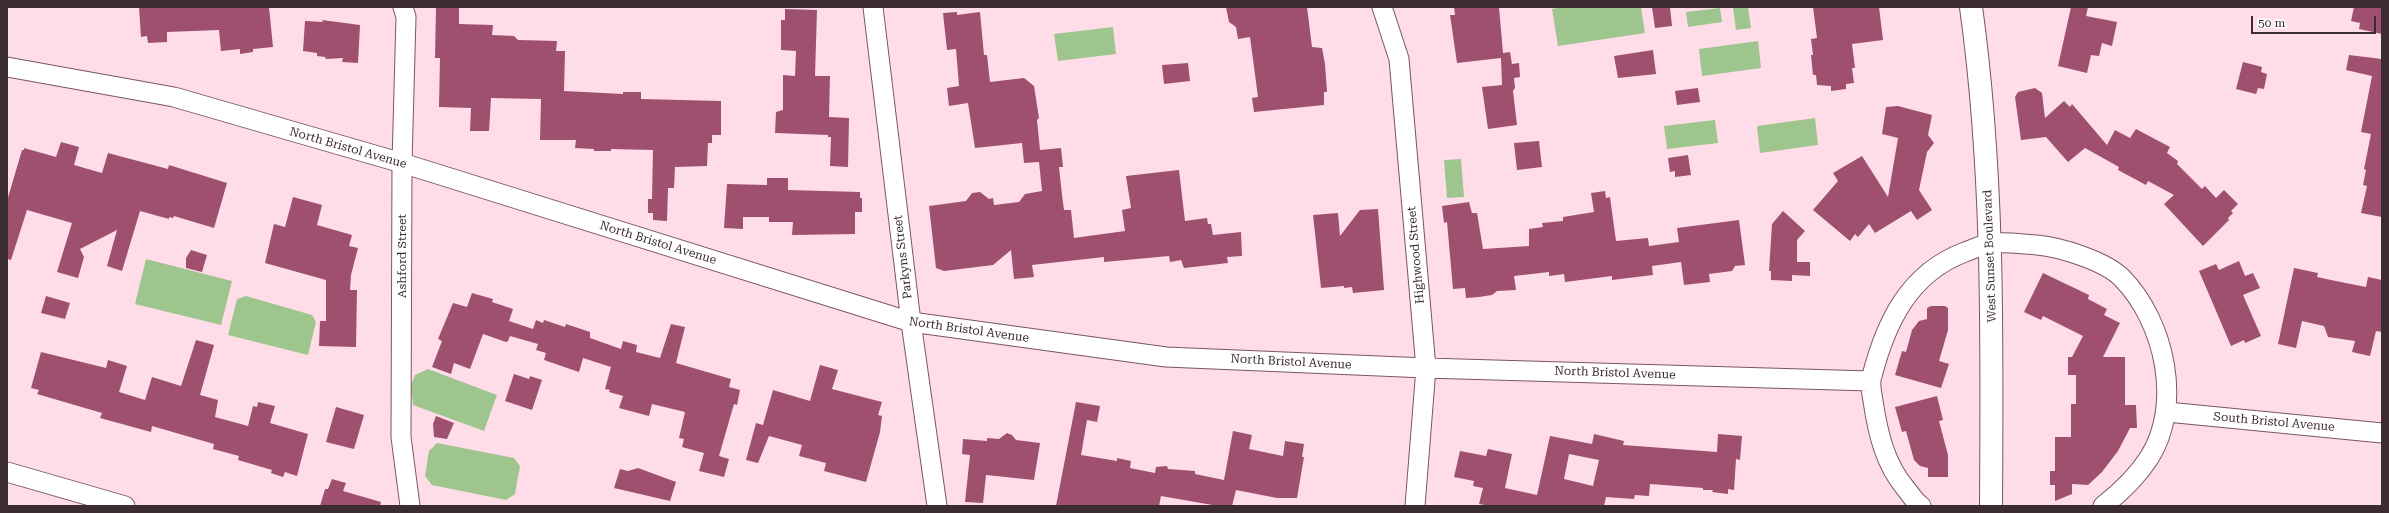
<!DOCTYPE html>
<style>
body{margin:0}
#map{position:relative;width:2389px;height:513px;overflow:hidden;background:#fedde8;font-family:"Roboto Serif",serif}
canvas{display:block}
.frame{position:absolute;inset:0;border:8px solid #3b2c31;pointer-events:none}
.scale{position:absolute;left:2251px;top:16px;width:125px;height:18px;box-sizing:border-box;border:2px solid #3b2c31;border-top:0;padding-left:5px;font-size:12px;line-height:14px;white-space:nowrap;color:#3b2c31;-webkit-text-stroke:3px #fff;paint-order:stroke}
</style>
<div id="map">
<canvas width="2389" height="513"></canvas>
<div class="frame"></div>
<div class="scale">50 m</div>
</div>
<script>
const context = document.querySelector('canvas').getContext('2d');
context.lineJoin = 'round';
function fillPath(path, color) { context.fillStyle = color; context.fill(path, 'evenodd'); }
function trace(path, color, width, dash) { context.strokeStyle = color; context.lineWidth = width; context.lineCap = dash ? 'butt' : 'round'; context.setLineDash(dash || []); context.stroke(path); }
function write(font, color, halo, rows, align = 'center') {
  context.font = font + ' "Roboto Serif",serif'; context.lineWidth = 4; context.setLineDash([]); context.textBaseline = 'middle'; context.strokeStyle = halo; context.fillStyle = color; for (const [text, x, y, turn = 0] of rows) {
    context.save(); context.translate(x, y); context.rotate((+turn || 0) * Math.PI / 180); context.textAlign = isNaN(turn) ? turn : align; if (halo) context.strokeText(text, 0, 0); context.fillText(text, 0, 0); context.restore();
  }
}
fillPath(new Path2D(`
 M1563,7H1641L1645,33L1558,46L1552,9Z
 M1733,7H1748L1751,28L1736,30Z
 M1720,8L1722,22L1688,27L1686,12Z
 M1113,27L1116,54L1058,61L1054,34Z
 M1758,41L1761,68L1702,76L1699,49Z
 M1815,118L1818,145L1760,153L1757,126Z
 M1715,120L1718,143L1667,149L1664,126Z
 M1461,159L1464,197L1447,198L1444,160Z
 M146,259L232,281L221,325L135,304Z
 M246,296L312,315L316,322L308,355L228,335L237,299Z
 M428,369L497,395L484,431L413,405L411,385L415,375Z
 M437,443L514,458L520,466L515,494L506,500L432,485L425,476L429,451Z`), '#9fc58f');
fillPath(new Path2D(`
 M139,7H269L273,47L253,49V52L240,54V49L221,51L219,30L167,32V42L148,43L147,36L141,37Z
 M436,7H459V24L493,25L492,35L514,36L518,40L557,41L556,51H565L564,91L623,94V92H641V99L721,101V135H712V143H708L707,166L675,167L674,188H668L667,221L653,220V213H648V199H652L653,150L611,149V151H594V149L575,148L576,140H540L541,99L491,98L489,131H470L471,108L439,107L440,58H435Z
 M1226,7H1307L1312,47L1322,48L1325,64L1327,92H1324V105L1254,112L1252,98L1258,97L1250,37L1238,39L1236,27L1229,22Z
 M1454,7H1499L1503,53L1510,52L1512,64L1519,63L1520,77L1514,78L1515,88L1513,91L1517,125L1488,129L1482,87L1502,85L1501,58L1457,63L1450,15H1455Z
 M1652,7H1670L1672,26L1655,28Z
 M1813,7H1879L1883,40L1852,44L1855,68H1852L1854,83L1846,84V89L1831,91V86L1817,85L1816,75H1813L1811,55H1813L1811,39L1817,38Z
 M2071,7H2088L2086,16L2117,22L2112,46L2102,43L2099,56L2091,55L2087,73L2058,66Z
 M2354,7H2382V34L2359,29L2360,23L2351,21Z
 M785,9L817,10L815,76H830L829,117L849,118L848,167L830,166L831,137H828V135L775,133L776,112L783,110V75L795,76L796,51L781,50V20H785Z
 M957,12V15L980,12L984,55H987L990,82L1024,78L1034,86L1039,118L1037,120L1040,150L1061,148L1063,167H1059L1062,195L1064,210H1071L1074,238L1125,231L1122,210L1131,208L1126,176L1179,170L1185,221L1207,218L1208,224H1211L1213,235L1241,232L1242,256L1227,257L1228,263L1184,268L1181,260L1170,262L1169,256L1104,262V257L1032,265L1034,277L1014,279L1011,250L993,265L944,271L936,268L929,206L966,201L972,193L980,192L989,199L993,198L994,205L1019,202L1025,194L1042,191L1039,162L1024,163L1022,143L975,148L968,103L949,106L947,88L959,86L956,49L947,50L943,13Z
 M322,20L360,25L358,63L342,62L343,58L326,59L325,57L317,56V53L303,51L305,21L323,22Z
 M1653,50L1656,74L1618,78L1614,56Z
 M2349,55L2382,59V217L2361,213L2367,186L2363,185L2366,170L2364,169L2371,134L2361,132L2372,76L2346,70Z
 M2243,62L2262,67L2261,72L2267,74L2264,89L2258,88L2256,94L2236,89Z
 M1188,63L1190,81L1164,84L1162,65Z
 M1698,88L1700,102L1677,105L1675,91Z
 M2035,88L2042,93L2045,118L2064,101L2070,107L2072,104L2107,145L2115,130L2130,138L2136,129L2170,147L2167,153L2178,161L2177,164L2202,189L2205,186L2216,198L2224,190L2238,204L2231,211L2233,213L2228,218L2229,220L2203,246L2164,204L2174,195L2148,181L2146,185L2118,170L2119,167L2085,148L2068,162L2046,137L2021,140L2015,97L2018,92Z
 M1898,106L1932,115L1928,135L1934,143L1927,152L1919,190L1932,210L1917,220L1911,211L1875,233L1869,224L1858,237L1855,234L1850,241L1813,210L1838,181L1833,173L1862,156L1888,197L1898,138L1882,134L1886,107Z
 M1539,141L1542,167L1517,170L1514,143Z
 M61,142L79,147L74,165L102,173L108,153L168,169L169,165L227,183L214,228L174,216L173,218L169,217V219L140,211L122,271L107,266L117,230L80,249L84,257L78,278L57,272L72,223L27,210L11,260L7,259V201L22,150H24V148L56,157Z
 M1688,155L1691,175L1675,177V171L1670,172L1668,158Z
 M767,178H788V190L860,192V198H862V212H855V234L792,235L793,222H769V217H743V229L724,228L727,184L767,185Z
 M1605,191L1606,198L1610,197L1616,241L1648,238L1649,246L1679,242L1677,228L1739,220L1745,265L1735,266L1732,271L1709,274L1710,282L1684,285L1681,262L1652,266L1653,275L1612,280V276L1565,282L1564,274L1549,276V272L1514,276L1516,290L1497,291L1492,295L1479,297L1466,298L1465,288L1453,289L1447,222L1444,223L1442,206L1469,202L1472,213H1477L1483,249L1529,246V229L1543,227L1542,223L1563,221V217L1594,212L1591,193Z
 M293,197L322,205L317,225L352,235L349,246L358,248L351,275L350,290H357L356,347L319,346L320,321H326V280L265,263L274,224L285,227Z
 M1378,209L1384,290L1353,293L1352,287L1344,288V286L1321,288L1313,215L1338,213L1340,236L1360,210Z
 M1783,211L1805,231L1797,240V262H1810V276L1792,275V281L1771,280V271H1769L1772,224Z
 M191,250L207,255L202,272L186,268V258Z
 M2239,261L2245,276L2253,273L2260,288L2243,295L2261,336L2245,343L2244,340L2231,346L2199,271L2216,264L2219,270Z
 M2294,268L2318,273L2317,277L2331,280L2366,287L2368,277L2382,280V332L2376,331L2370,356L2352,352L2355,341L2328,337L2324,326L2302,321L2296,348L2278,344Z
 M2043,273L2089,295L2088,299L2107,309L2104,315L2120,323L2103,357H2125V405H2136L2137,428H2130L2118,451L2102,472L2088,485L2072,484V494L2055,501V485H2050V471H2055V437H2071V404H2076V375H2068V357H2072L2083,336L2043,316L2041,320L2024,312Z
 M472,293L493,299L492,302L513,309L509,321L533,329L536,320L543,323L544,320L565,327L566,324L590,332V338L621,349L623,341L637,345L636,352L660,358L671,324L685,327L676,363L731,379L729,387L740,390L737,405L734,404L719,456L729,459L724,477L699,471L704,453L682,447L684,439L679,438L685,412L652,404L649,416L619,408L623,396L609,392L610,390L605,389L611,367L583,358L579,372L544,360L546,353L536,350L538,344L510,336L508,341L506,342L483,334L470,369L454,363L451,374L432,367L442,341L438,339L453,303L467,307Z
 M46,296L70,303L65,319L41,313Z
 M1931,306H1945L1948,308V330L1939,361L1949,364L1941,388L1895,375L1902,351L1906,352L1912,330L1919,321L1927,319V308Z
 M196,340L214,345L200,395L218,400L215,417L248,426L253,406L257,407L258,402L275,406L270,423L308,434L297,476L285,472L283,477L271,473L272,470L238,460L239,456L213,449L214,444L152,426L151,432L100,418L102,413L37,394L39,390L31,388L41,352L106,368L108,360L127,366L119,392L145,400L152,377L181,386Z
 M820,365L838,370L832,389L882,402L878,415L882,416L880,432L866,482L824,471L826,463L799,456L802,445L769,436L758,463L746,460L756,423L763,425L773,390L810,401Z
 M514,374L529,379L530,376L542,380L532,410L505,401Z
 M1937,396L1943,420L1939,421L1948,455V477H1928V468L1920,466L1914,460L1906,431L1902,432L1895,407Z
 M1076,402L1100,406L1097,422L1087,420L1081,455L1117,461V458L1131,461L1130,468L1155,473L1156,467L1167,466L1168,469L1195,471V474L1224,480L1233,431L1252,435L1249,449L1283,456L1285,441L1304,444L1302,457H1304L1297,498H1277L1236,490L1232,506H1218L1161,496L1159,506H1056Z
 M336,407L364,415L354,449L326,442Z
 M436,416L454,423L447,439L434,437L433,424Z
 M1007,433L1012,435L1016,440L1040,443L1034,480L986,475L983,503L965,502L970,455L962,454L963,439L987,441V438L999,439Z
 M1594,434L1624,441L1623,445L1717,452L1718,434L1742,436L1740,460L1736,459L1734,490L1728,489V494L1712,492L1713,490H1703V488L1650,484L1649,496L1635,495L1634,499L1606,497L1604,506H1491L1479,504L1483,488L1473,486L1474,481L1454,477L1460,451L1486,456L1488,449L1512,454L1505,488L1537,495L1550,436L1592,444ZM1569,454L1599,460L1593,486L1564,479Z
 M638,468L676,482L670,501L614,488L620,469L628,471Z
 M332,479L346,483L343,491L381,502L380,506H320L325,489H328Z`), '#9e506e');
const minor = new Path2D(`
 M403,7L406,17L402,163L401,437L410,506
 M873,7L911,322L937,506
 M1382,7L1399,59L1426,368L1415,506
 M7,67L174,97L402,163L911,322L1166,357L1426,368L1870,381
 M2167,412L2382,433
 M7,472L125,506
 M1921,506C1915,502 1911,495 1906,489C1885,464 1878,434 1873,401C1872,393 1869,384 1872,376C1886,322 1909,273 1965,252C1973,249 1984,244 1993,243C2007,242 2022,244 2037,245C2060,247 2105,261 2122,278C2165,322 2183,405 2149,458C2136,478 2121,492 2103,506`);
const secondary = new Path2D(`
 M1971,7C1994,172 1992,339 1991,506`);
trace(minor, '#795662', 21);
trace(secondary, '#795662', 24);
trace(minor, '#fff', 19);
trace(secondary, '#fff', 22);
write('12px', '#3b2c31', '#fff', [
 ["North Bristol Avenue",348,148,16],
 ["North Bristol Avenue",658,243,17],
 ["Highwood Street",1416,255,-95],
 ["Ashford Street",402,256,-90],
 ["West Sunset Boulevard",1990,256,-92],
 ["Parkyns Street",903,257,-97],
 ["North Bristol Avenue",969,330,8],
 ["North Bristol Avenue",1291,362,3],
 ["North Bristol Avenue",1615,373,2],
 ["South Bristol Avenue",2274,422,5]
]);
</script>
